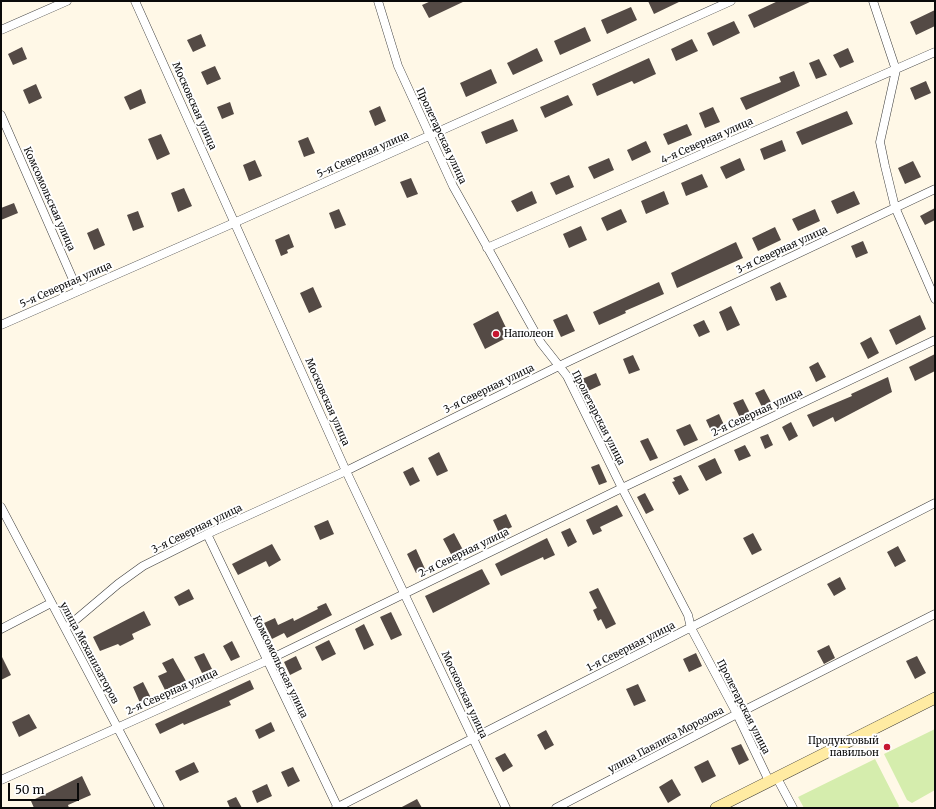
<!DOCTYPE html>
<meta charset="utf-8">
<style>
body{margin:0}
#map{position:relative;width:936px;height:809px;overflow:hidden;background:#fff8e7;font-family:Merriweather,serif}
canvas{display:block}
.frame{position:absolute;inset:0;border:2px solid #0a0a0a;pointer-events:none}
.scale{position:absolute;left:8px;top:783px;width:71px;height:18px;box-sizing:border-box;border:2px solid #0a0a0a;border-top:0;padding-left:5px;font-size:12px;line-height:14px;white-space:nowrap;color:#0a0a0a;-webkit-text-stroke:3px #fff;paint-order:stroke}
</style>
<div id="map">
<canvas width="936" height="809"></canvas>
<div class="frame"></div>
<div class="scale">50 m</div>
</div>
<script>
const context = document.querySelector('canvas').getContext('2d');
context.lineJoin = 'round';
function fillPath(path, color) { context.fillStyle = color; context.fill(path, 'evenodd'); }
function trace(path, color, width, dash) { context.strokeStyle = color; context.lineWidth = width; context.lineCap = dash ? 'butt' : 'round'; context.setLineDash(dash || []); context.stroke(path); }
function write(font, color, halo, rows, align = 'center') {
  context.font = font + ' Merriweather,serif'; context.lineWidth = 4; context.setLineDash([]); context.textBaseline = 'middle'; context.strokeStyle = halo; context.fillStyle = color; for (const [text, x, y, turn = 0] of rows) {
    context.save(); context.translate(x, y); context.rotate((+turn || 0) * Math.PI / 180); context.textAlign = isNaN(turn) ? turn : align; if (halo) context.strokeText(text, 0, 0); context.fillText(text, 0, 0); context.restore();
  }
}
fillPath(new Path2D(`
 M935,729V790L912,803L907,800L884,754Z
 M875,759L899,806L898,808H804L798,797Z`), '#d5edad');
fillPath(new Path2D(`
 M431,1H465L429,18L422,5Z
 M648,1H681L654,14Z
 M778,1H812L754,28L748,15Z
 M631,7L637,20L607,34L601,20Z
 M935,10V26L916,35L910,22Z
 M734,21L740,33L713,46L707,33Z
 M585,27L591,41L560,55L554,41Z
 M201,34L206,46L193,52L187,40Z
 M692,39L698,51L676,61L671,49Z
 M22,47L27,59L13,65L8,54Z
 M537,48L543,61L513,75L507,63Z
 M848,48L854,62L840,68L833,55Z
 M649,58L656,74L634,84L632,81L597,96L592,84Z
 M819,59L827,75L816,79L809,63Z
 M215,66L221,79L207,85L201,72Z
 M491,69L497,83L466,97L460,83Z
 M794,71L800,86L746,110L740,98L781,82L779,77Z
 M926,81L931,93L915,100L910,88Z
 M36,84L42,98L29,104L23,90Z
 M141,89L146,103L130,110L124,97Z
 M568,95L573,105L545,118L540,107Z
 M230,102L234,114L222,119L217,107Z
 M380,106L386,121L375,126L369,111Z
 M713,107L720,122L705,128L699,113Z
 M847,111L853,124L802,145L796,132Z
 M513,119L518,131L486,144L481,132Z
 M687,124L692,135L668,145L663,134Z
 M161,134L170,154L157,160L148,139Z
 M308,137L315,153L304,157L298,141Z
 M782,140L786,151L764,160L760,149Z
 M646,141L651,152L632,161L627,150Z
 M609,158L614,170L594,179L588,167Z
 M740,158L745,170L726,179L720,167Z
 M255,160L262,176L249,181L243,165Z
 M913,161L921,177L905,184L898,168Z
 M702,174L708,187L686,196L681,183Z
 M569,175L574,187L556,195L550,183Z
 M411,178L418,194L407,198L400,182Z
 M184,188L192,206L178,212L171,193Z
 M532,191L537,203L517,212L511,201Z
 M664,191L669,204L646,214L641,201Z
 M854,191L860,204L837,214L831,201Z
 M14,203L18,213L1,220V208Z
 M935,208V220L925,225L920,216Z
 M339,209L346,225L335,229L329,213Z
 M621,209L627,222L607,231L601,218Z
 M815,209L820,221L798,231L792,219Z
 M138,211L144,227L133,231L127,215Z
 M581,226L587,240L569,248L563,234Z
 M775,227L781,240L758,251L752,238Z
 M98,228L105,245L94,250L87,233Z
 M289,234L294,247L287,250L288,253L281,256L275,240Z
 M863,241L868,253L856,258L851,246Z
 M736,242L743,258L677,288L671,273Z
 M659,282L664,294L625,311L626,313L599,325L593,312Z
 M780,282L787,297L776,301L770,287Z
 M313,287L322,307L309,313L300,293Z
 M731,306L740,325L727,331L719,312Z
 M498,311L510,336L485,349L473,324Z
 M567,314L575,331L561,337L553,320Z
 M920,315L926,329L896,345L889,330Z
 M704,320L710,332L699,337L693,325Z
 M871,337L879,353L868,359L860,343Z
 M935,354V371L915,381L909,367Z
 M633,355L640,370L629,374L623,359Z
 M818,362L826,377L816,382L809,367Z
 M596,373L601,385L588,391L582,379Z
 M888,377L892,392L835,422L833,417L813,427L807,415L852,396L851,394Z
 M764,389L772,404L763,409L755,393Z
 M743,399L751,415L741,420L733,403Z
 M719,414L725,427L712,433L706,420Z
 M791,422L798,436L789,441L782,427Z
 M690,424L698,440L684,446L676,430Z
 M768,434L773,445L765,449L760,437Z
 M648,438L658,458L650,461L640,441Z
 M745,445L751,456L739,461L734,450Z
 M439,452L448,471L437,476L428,458Z
 M715,458L722,473L706,481L698,466Z
 M599,464L607,482L599,485L591,467Z
 M413,467L420,481L410,486L403,472Z
 M681,475L689,490L679,495L672,482L675,481L673,478Z
 M645,493L654,510L646,514L637,497Z
 M617,505L623,516L600,527L602,531L593,535L586,520Z
 M506,514L512,527L499,533L493,520Z
 M328,520L334,534L320,540L314,526Z
 M570,528L577,542L568,547L561,532Z
 M454,533L463,550L452,556L443,539Z
 M753,533L762,550L752,555L743,538Z
 M547,538L555,555L544,560L543,557L501,576L495,564Z
 M272,544L281,560L269,567L266,561L238,575L232,564Z
 M898,546L906,561L895,567L887,552Z
 M416,549L425,569L416,573L407,554Z
 M482,569L490,584L433,613L425,596Z
 M840,577L846,589L834,596L827,584Z
 M598,588L616,624L606,629L601,619L598,621L593,610L597,608L589,592Z
 M189,589L194,599L179,606L174,597Z
 M326,603L332,615L287,638L284,633L272,639L264,623L275,618L278,625L293,618L294,621L318,609L317,607Z
 M144,611L151,625L132,634L134,639L120,646L118,644L100,651L93,637Z
 M391,612L402,635L391,640L380,617Z
 M364,624L374,645L364,650L355,629Z
 M329,640L336,654L322,661L315,647Z
 M232,641L240,657L231,661L223,646Z
 M829,645L835,658L824,664L817,651Z
 M204,653L212,669L202,673L194,657Z
 M696,653L702,666L689,672L683,659Z
 M1,655L11,675L1,680Z
 M296,656L302,669L290,675L284,662Z
 M917,656L926,673L915,679L906,661Z
 M173,658L186,681L165,690L158,676L167,672L162,663Z
 M250,680L254,689L229,701L231,705L184,725L183,723L160,734L155,724Z
 M143,682L152,700L141,705L133,687Z
 M638,684L646,701L634,706L626,689Z
 M29,714L37,728L19,737L12,722Z
 M271,722L275,731L259,739L255,730Z
 M546,730L554,745L545,750L537,735Z
 M741,744L749,760L739,765L731,748Z
 M505,753L513,766L503,772L495,758Z
 M708,760L716,776L702,783L694,767Z
 M194,762L199,772L180,781L175,771Z
 M293,767L300,781L288,787L281,772Z
 M82,776L91,795L68,805L69,808H34L31,801Z
 M672,779L681,795L668,803L659,787Z
 M267,784L272,796L257,803L252,791Z
 M236,797L242,808H230L227,801Z
 M417,799L422,808H400Z`), '#544a45');
const street = new Path2D(`
 M135,1L346,471L506,808
 M378,1L398,66L453,186L541,343L567,376L622,488L688,615L691,628L737,714L769,781
 M873,1L896,70L880,142L885,166L895,207L935,299
 M1,30L67,1
 M1,115L78,291
 M487,248L935,52
 M1,325L236,222L731,1
 M1,507L160,808
 M207,534L338,808
 M66,628L118,584L143,566L207,534L346,471L559,366L935,189
 M1,629L51,603
 M777,778L793,808
 M1,780L266,661L622,488L935,340
 M336,808L935,503
 M556,808L737,714L935,614`);
const secondary = new Path2D(`
 M716,808L935,698`);
trace(street, '#3d3d3d', 9);
trace(secondary, '#2c2c2c', 12);
trace(street, '#fff', 8);
trace(secondary, '#ffeba2', 11);
for (const [x, y, r, color] of [
 [496,334,4,"#c61630"],
 [887,747,4,"#c61630"]
]) { const dot = new Path2D(); dot.arc(x, y, r, 0, 2 * Math.PI); context.fillStyle = color; context.fill(dot); trace(dot, '#fff', 1.5); }
write('10px', '#0a0a0a', '#fff', [
 ["Московская улица",194,106,66],
 ["Пролетарская улица",441,136,65],
 ["4-я Северная улица",707,141,-24],
 ["5-я Северная улица",363,155,-24],
 ["Комсомольская улица",49,199,66],
 ["3-я Северная улица",782,250,-25],
 ["5-я Северная улица",66,285,-24],
 ["3-я Северная улица",489,389,-26],
 ["Московская улица",327,402,66],
 ["2-я Северная улица",757,413,-25],
 ["Пролетарская улица",598,418,63],
 ["3-я Северная улица",197,529,-26],
 ["2-я Северная улица",464,553,-26],
 ["1-я Северная улица",631,647,-27],
 ["улица Механизаторов",89,653,62],
 ["Комсомольская улица",280,667,64],
 ["2-я Северная улица",172,692,-24],
 ["Московская улица",464,695,65],
 ["Пролетарская улица",743,707,63],
 ["улица Павлика Морозова",666,740,-28]
]);
write('10px', '#0a0a0a', '#fff', [
 ["Наполеон",504,334],
 ["Продуктовый",879,741,"right"],
 ["павильон",879,753,"right"]
], 'left');
</script>
